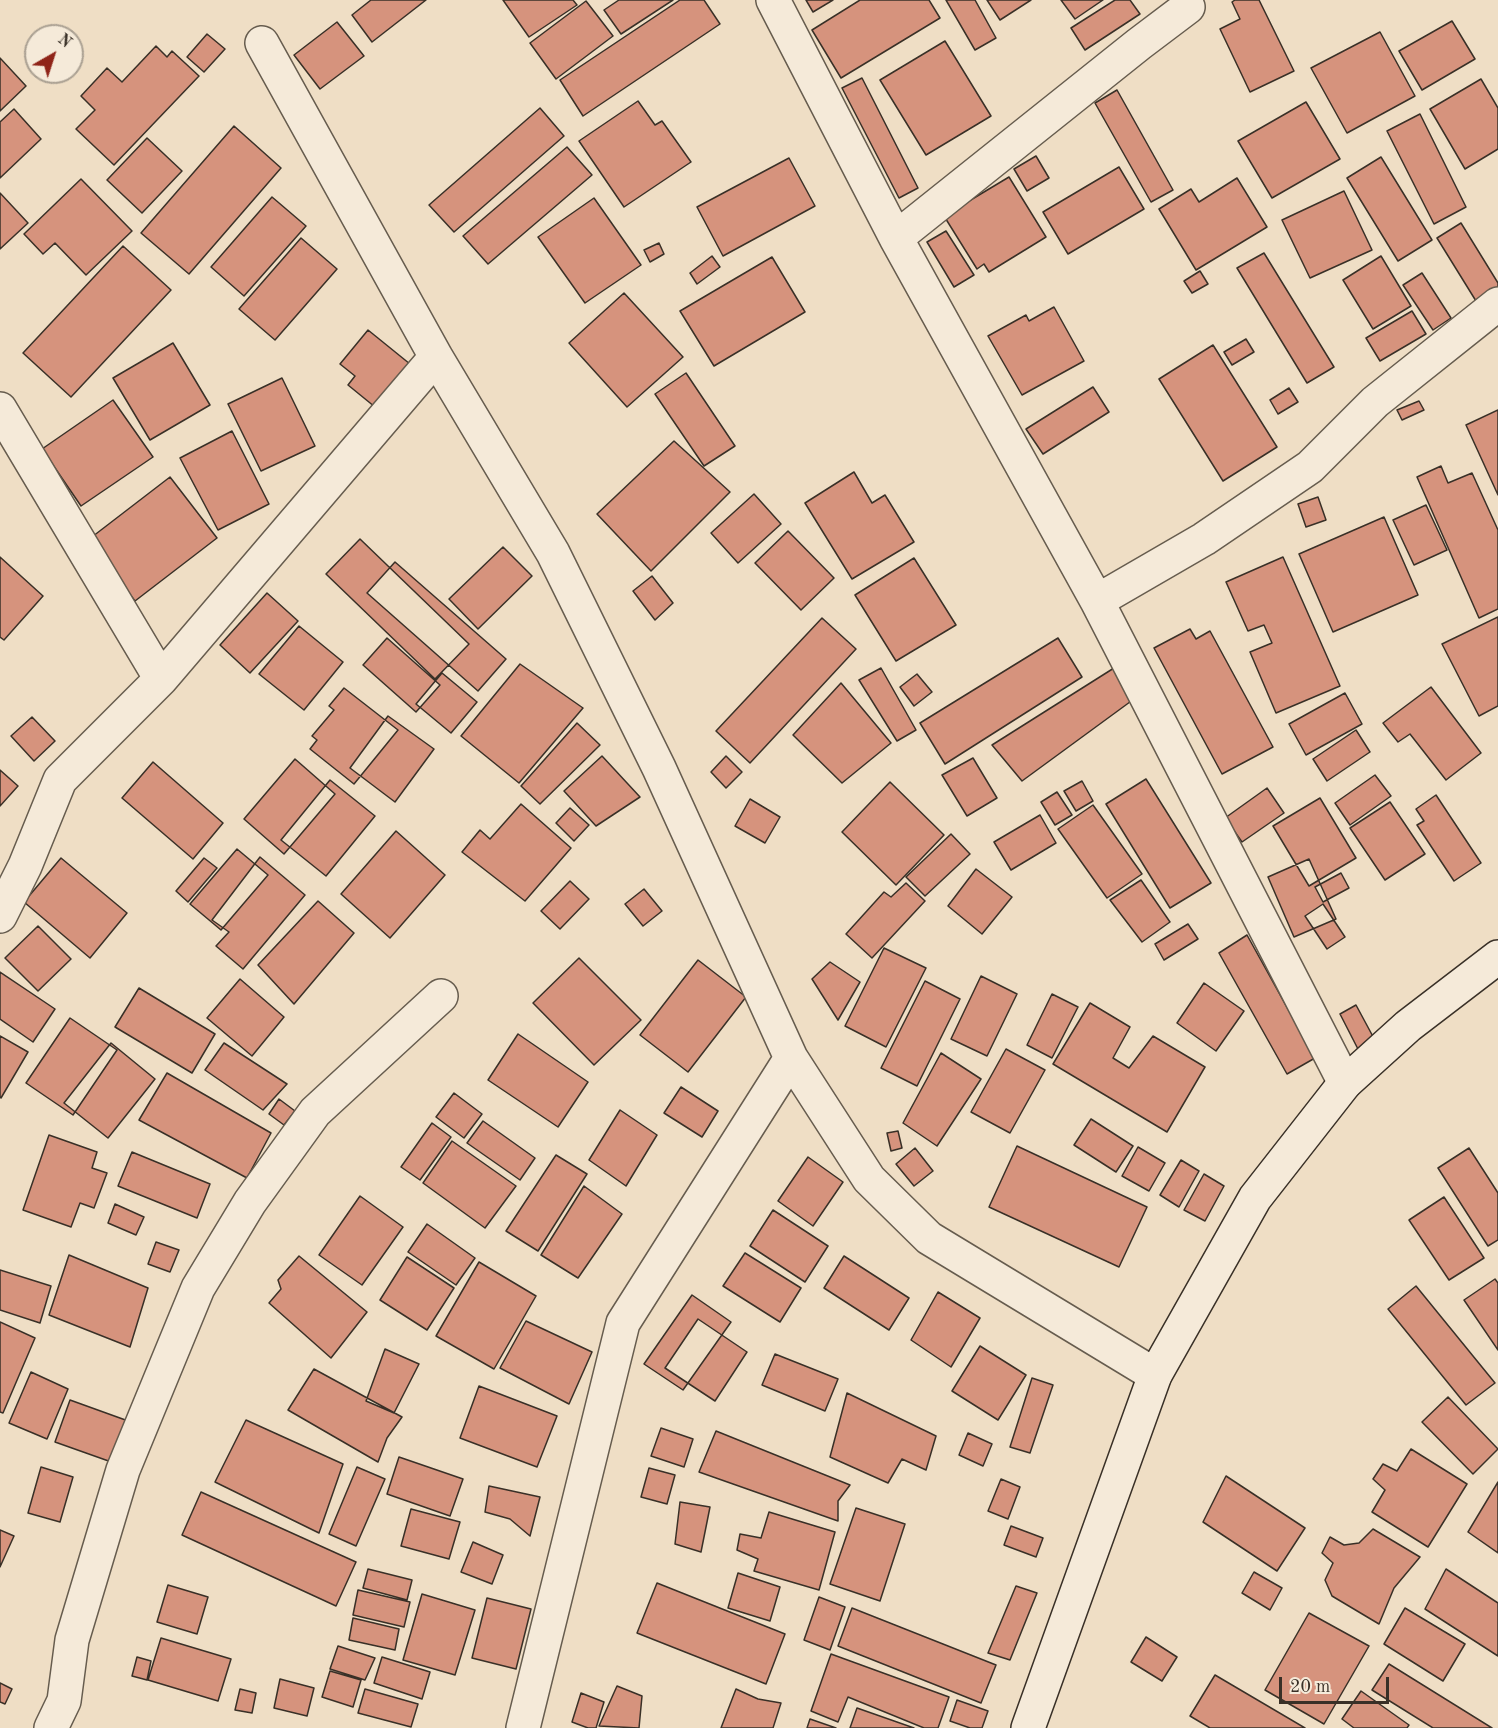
<!DOCTYPE html>
<style>
body{margin:0}
#map{position:relative;width:1498px;height:1728px;overflow:hidden;background:#efdec5;font-family:"Old Standard TT",serif}
canvas{display:block}
.north{position:absolute;left:24px;top:24px;width:60px;height:60px;box-sizing:border-box;background:#f5ead9;border:2px solid #aaa092;border-radius:50%;rotate:39deg;font-size:16px;font-weight:700;line-height:24px;text-align:center;color:#393027}
.north::after{content:'';display:block;margin:auto;width:21px;height:27px;background:#8f2418;clip-path:polygon(50% 0,100% 100%,50% 72%,0 100%)}
.scale{position:absolute;left:1279px;top:1677px;width:110px;height:27px;box-sizing:border-box;border:3px solid #393027;border-top:0;padding-left:8px;font-size:18px;line-height:21px;white-space:nowrap;color:#393027;-webkit-text-stroke:4px #f5ead9;paint-order:stroke}
</style>
<div id="map">
<canvas width="1498" height="1728"></canvas>
<div class="north">N</div>
<div class="scale">20 m</div>
</div>
<script>
const context = document.querySelector('canvas').getContext('2d');
context.lineJoin = 'round';
function fillPath(path, color) { context.fillStyle = color; context.fill(path, 'evenodd'); }
function trace(path, color, width, dash) { context.strokeStyle = color; context.lineWidth = width; context.lineCap = dash ? 'butt' : 'round'; context.setLineDash(dash || []); context.stroke(path); }
const building = new Path2D(`
 M371,0H426L372,42L352,15Z
 M503,0H573L577,5L529,37Z
 M619,0H673L621,34L604,10Z
 M680,0H704L720,24L583,116L560,80Z
 M806,0H833L813,12Z
 M860,0H929L940,18L841,78L812,30Z
 M946,0H975L996,38L975,50Z
 M987,0H1031L1000,20Z
 M1061,0H1103L1075,19Z
 M1115,0H1130L1140,14L1085,50L1071,28Z
 M1235,0H1259L1294,71L1250,92L1220,29L1240,19L1232,2Z
 M586,1L613,36L556,79L530,43Z
 M1452,21L1475,59L1422,90L1399,51Z
 M337,22L364,56L320,89L294,55Z
 M1380,32L1415,96L1347,133L1311,68Z
 M207,34L225,49L204,72L187,57Z
 M945,41L991,116L926,155L880,80Z
 M156,46L167,57L172,51L199,76L114,165L76,129L95,110L81,96L107,68L122,82Z
 M0,58L26,86L0,111Z
 M862,78L918,188L899,198L842,88Z
 M1481,79L1498,108V149L1465,169L1430,109Z
 M1117,90L1173,190L1151,202L1095,103Z
 M638,101L655,125L662,121L691,162L624,207L579,141Z
 M1306,102L1340,159L1272,198L1238,141Z
 M540,108L564,136L454,232L429,205Z
 M14,109L41,139L0,178V122Z
 M1420,114L1466,207L1434,224L1387,131Z
 M234,126L281,168L189,274L141,233Z
 M147,138L182,171L142,213L107,180Z
 M567,147L592,175L488,264L463,236Z
 M1036,156L1049,178L1027,191L1014,169Z
 M1381,157L1432,240L1398,261L1347,178Z
 M789,158L815,206L723,256L697,207Z
 M1119,167L1144,209L1068,254L1043,212Z
 M1009,177L1046,237L989,272L984,264L977,269L944,216Z
 M1237,178L1267,227L1196,270L1159,209L1191,189L1199,202Z
 M81,179L132,231L86,275L55,243L43,254L24,234Z
 M1344,191L1372,250L1310,278L1282,220Z
 M0,193L28,223L0,249Z
 M272,197L306,226L244,296L211,267Z
 M594,198L641,265L585,303L538,237Z
 M1461,223L1498,283V287L1476,301L1437,238Z
 M946,231L974,275L954,287L927,242Z
 M301,238L337,269L275,340L239,309Z
 M659,243L664,254L650,262L644,250Z
 M123,246L171,290L71,397L23,353Z
 M1264,253L1334,367L1307,383L1237,268Z
 M712,256L720,267L697,284L690,273Z
 M1381,256L1411,306L1373,329L1343,280Z
 M772,257L805,312L714,366L680,311Z
 M1200,271L1208,284L1192,293L1184,281Z
 M1422,273L1451,318L1433,330L1403,285Z
 M624,293L683,357L627,407L569,343Z
 M1054,307L1084,361L1022,395L988,336L1026,315L1029,321Z
 M1412,311L1426,334L1380,361L1366,338Z
 M368,330L410,364L375,407L348,385L355,376L340,364Z
 M1246,339L1254,352L1232,365L1224,352Z
 M173,343L210,405L150,440L113,378Z
 M1213,345L1277,447L1223,481L1159,379Z
 M686,373L735,446L704,466L655,394Z
 M282,378L315,446L261,471L228,404Z
 M1093,387L1109,412L1043,454L1026,429Z
 M1289,388L1298,402L1278,414L1270,400Z
 M113,400L153,457L81,506L42,449Z
 M1419,401L1424,410L1402,420L1397,410Z
 M1498,410V495L1466,425Z
 M232,431L269,504L218,530L180,458Z
 M674,441L730,492L651,571L597,514Z
 M1441,466L1448,483L1472,473L1498,530V609L1479,618L1417,477Z
 M854,472L872,503L885,495L914,542L852,579L805,503Z
 M170,477L217,538L135,601L88,540Z
 M754,494L781,524L738,563L711,533Z
 M1318,497L1326,520L1306,527L1298,504Z
 M1426,505L1447,550L1414,565L1393,520Z
 M1384,517L1418,595L1333,632L1299,554Z
 M788,531L834,578L801,610L755,563Z
 M360,539L469,644L435,679L326,574Z
 M503,547L532,576L478,629L449,599Z
 M0,557L43,596L4,640L0,637Z
 M1283,557L1340,686L1276,713L1250,652L1272,643L1264,625L1248,631L1226,582Z
 M914,558L956,625L896,661L855,595Z
 M395,562L506,659L478,691L367,593Z
 M652,576L673,603L655,620L633,591Z
 M267,593L298,621L250,673L220,645Z
 M1498,617V706L1479,716L1442,644Z
 M822,618L856,649L750,763L716,731Z
 M299,626L343,662L304,710L259,674Z
 M1190,629L1196,639L1210,631L1273,747L1222,774L1154,648Z
 M387,638L440,685L416,712L363,665Z
 M1058,638L1082,677L945,764L920,723Z
 M520,664L583,708L519,783L461,736Z
 M881,668L916,730L897,741L859,680Z
 M1114,668L1134,699L1022,781L992,745Z
 M442,673L477,702L451,733L416,704Z
 M917,674L932,692L914,706L900,687Z
 M841,683L891,743L842,783L793,735Z
 M1431,687L1481,753L1446,780L1410,734L1398,742L1383,723Z
 M344,688L398,730L354,784L310,749L317,740L312,736L334,710L329,706Z
 M1345,693L1362,724L1306,755L1289,724Z
 M388,716L434,749L395,802L350,768Z
 M32,717L55,741L34,761L11,736Z
 M577,723L600,745L540,804L521,786Z
 M1356,730L1370,752L1327,781L1313,759Z
 M602,756L640,797L596,826L564,791Z
 M726,756L742,772L726,788L711,772Z
 M973,758L997,798L967,816L942,775Z
 M295,759L335,794L284,854L244,819Z
 M153,762L223,823L193,859L122,798Z
 M0,770L18,786L0,806Z
 M1375,775L1391,796L1350,825L1335,803Z
 M1146,779L1211,883L1170,908L1106,804Z
 M330,780L375,816L326,876L281,840Z
 M1082,781L1093,801L1076,811L1064,791Z
 M890,782L944,835L896,885L842,832Z
 M1267,788L1284,813L1242,842L1225,818Z
 M1057,792L1072,815L1055,825L1041,802Z
 M1436,795L1481,863L1454,881L1417,825L1424,821L1416,809Z
 M1320,798L1356,858L1309,886L1273,826Z
 M750,799L780,817L765,843L735,826Z
 M1390,802L1425,854L1385,880L1350,828Z
 M521,804L571,848L525,901L462,852L480,830L490,839Z
 M1093,805L1142,874L1107,898L1058,829Z
 M570,808L589,825L574,841L556,823Z
 M1040,815L1056,843L1011,870L994,842Z
 M396,831L445,875L390,938L341,894Z
 M951,834L970,854L925,896L906,877Z
 M237,849L268,875L221,930L190,904Z
 M260,857L305,895L243,969L216,946L229,932L212,920Z
 M61,858L127,913L90,958L24,902Z
 M204,858L217,868L188,902L176,891Z
 M1309,859L1336,919L1294,937L1268,877Z
 M976,869L1012,897L982,934L948,906Z
 M1341,873L1349,888L1323,902L1315,887Z
 M1141,880L1170,922L1142,942L1110,900Z
 M570,881L589,899L560,929L541,911Z
 M906,883L925,901L872,958L846,934L884,892L891,897Z
 M644,889L662,911L643,926L625,904Z
 M318,901L354,933L294,1004L258,965Z
 M1323,904L1345,937L1327,949L1305,916Z
 M1188,924L1198,939L1164,960L1155,944Z
 M38,926L71,959L38,991L5,958Z
 M1247,935L1315,1058L1287,1074L1219,953Z
 M884,948L926,968L886,1047L845,1026Z
 M579,958L641,1020L594,1065L533,1003Z
 M698,960L746,997L688,1072L640,1035Z
 M830,962L860,982L838,1020L812,979Z
 M0,972L55,1009L33,1042L0,1019Z
 M981,976L1017,994L987,1056L951,1039Z
 M240,979L284,1017L252,1056L207,1018Z
 M925,981L960,999L917,1086L881,1068Z
 M1204,983L1244,1011L1216,1051L1177,1023Z
 M139,988L215,1034L192,1073L115,1027Z
 M1052,994L1078,1007L1052,1058L1027,1045Z
 M1090,1003L1130,1027L1113,1058L1129,1068L1153,1036L1205,1067L1167,1132L1053,1064Z
 M1356,1005L1377,1044L1360,1053L1340,1014Z
 M70,1018L117,1050L73,1115L26,1083Z
 M518,1034L588,1082L558,1127L488,1080Z
 M0,1036L28,1052L1,1098L0,1097Z
 M111,1043L155,1079L108,1138L64,1103Z
 M224,1043L287,1084L263,1110L205,1070Z
 M1006,1049L1045,1070L1010,1133L971,1112Z
 M941,1053L981,1079L937,1146L903,1123Z
 M167,1073L271,1133L247,1178L139,1120Z
 M681,1087L718,1111L702,1137L664,1113Z
 M454,1093L482,1114L464,1138L436,1117Z
 M279,1099L295,1111L284,1125L269,1114Z
 M620,1110L657,1135L626,1186L589,1160Z
 M1091,1119L1133,1146L1116,1172L1074,1145Z
 M483,1121L535,1158L520,1180L467,1143Z
 M432,1123L451,1137L420,1180L401,1167Z
 M898,1131L902,1148L891,1151L887,1133Z
 M49,1135L97,1152L92,1168L107,1173L94,1208L80,1203L71,1227L23,1210Z
 M452,1141L516,1186L485,1228L423,1183Z
 M1017,1146L1147,1207L1119,1267L989,1207Z
 M1138,1147L1165,1163L1149,1191L1122,1176Z
 M915,1148L933,1171L914,1186L896,1164Z
 M1469,1148L1498,1193V1240L1488,1246L1438,1168Z
 M132,1152L210,1184L197,1218L118,1186Z
 M556,1155L587,1174L538,1251L506,1231Z
 M808,1157L843,1182L813,1226L778,1201Z
 M1181,1160L1199,1171L1179,1207L1160,1195Z
 M1204,1174L1224,1186L1205,1221L1184,1210Z
 M584,1186L622,1214L578,1278L541,1255Z
 M360,1196L403,1227L362,1285L319,1255Z
 M1444,1197L1484,1258L1449,1280L1409,1220Z
 M115,1204L144,1217L136,1235L108,1223Z
 M773,1210L828,1246L805,1282L750,1246Z
 M427,1224L475,1258L456,1285L408,1252Z
 M156,1242L179,1250L170,1272L148,1264Z
 M745,1253L801,1288L780,1322L723,1286Z
 M69,1255L148,1288L130,1347L49,1315Z
 M299,1256L367,1312L331,1358L269,1303L281,1289L278,1280Z
 M844,1256L909,1298L889,1330L824,1288Z
 M407,1257L454,1288L427,1330L380,1300Z
 M479,1262L536,1296L494,1369L436,1336Z
 M0,1270L51,1286L40,1323L0,1310Z
 M1495,1279L1498,1283V1350L1464,1300Z
 M1416,1286L1495,1383L1466,1405L1388,1309Z
 M938,1292L980,1318L951,1367L911,1340Z
 M692,1295L731,1322L683,1390L644,1364Z
 M698,1319L747,1352L715,1401L665,1368Z
 M526,1321L592,1352L569,1404L500,1368Z
 M0,1322L35,1338L3,1413L0,1412Z
 M980,1346L1026,1375L998,1420L952,1391Z
 M385,1349L419,1364L394,1413L366,1401Z
 M775,1354L838,1379L825,1411L762,1385Z
 M314,1369L402,1417L387,1438L378,1462L288,1410Z
 M31,1372L68,1389L47,1439L9,1423Z
 M1032,1378L1053,1385L1030,1453L1010,1447Z
 M479,1386L557,1416L537,1467L460,1438Z
 M847,1393L936,1436L926,1470L902,1459L888,1483L830,1457Z
 M1448,1397L1498,1449L1473,1474L1422,1422Z
 M70,1400L131,1422L117,1464L55,1442Z
 M246,1420L343,1464L319,1533L215,1482Z
 M661,1428L693,1439L684,1467L651,1456Z
 M716,1431L850,1485L838,1501V1521L699,1472Z
 M968,1433L992,1444L983,1466L959,1455Z
 M1411,1449L1467,1484L1428,1547L1372,1512L1385,1490L1373,1479L1383,1464L1397,1471Z
 M399,1457L463,1479L450,1516L387,1494Z
 M41,1467L73,1477L60,1522L28,1513Z
 M357,1467L385,1479L356,1546L329,1534Z
 M649,1468L675,1475L667,1504L641,1497Z
 M1226,1476L1305,1528L1277,1571L1203,1522Z
 M1001,1479L1020,1487L1008,1519L988,1511Z
 M1498,1482V1553L1468,1532Z
 M489,1486L540,1497L530,1536L510,1519L485,1512Z
 M201,1492L356,1562L336,1606L182,1535Z
 M680,1502L710,1507L701,1552L675,1544Z
 M856,1508L905,1524L880,1601L830,1584Z
 M411,1509L460,1522L449,1559L401,1546Z
 M769,1512L835,1532L819,1590L754,1571L758,1559L737,1550L740,1534L761,1538Z
 M1011,1526L1043,1538L1036,1557L1004,1545Z
 M1373,1529L1420,1557L1394,1588L1379,1624L1332,1596L1325,1580L1333,1563L1322,1553L1330,1537L1344,1545L1359,1543Z
 M0,1530L14,1536L0,1567Z
 M473,1542L503,1555L492,1584L461,1572Z
 M368,1569L412,1580L407,1600L363,1588Z
 M1446,1569L1498,1603V1656L1425,1609Z
 M1254,1572L1282,1588L1270,1610L1242,1593Z
 M738,1573L780,1587L770,1621L728,1608Z
 M657,1583L785,1634L766,1684L637,1633Z
 M168,1585L208,1597L197,1634L157,1622Z
 M1016,1586L1037,1593L1010,1660L988,1653Z
 M358,1590L410,1602L404,1627L353,1615Z
 M422,1594L475,1610L455,1675L403,1660Z
 M819,1597L845,1607L830,1650L804,1640Z
 M487,1598L531,1609L516,1669L472,1658Z
 M852,1608L996,1665L981,1703L838,1646Z
 M1405,1608L1465,1644L1443,1681L1384,1644Z
 M1309,1613L1369,1646L1324,1724L1265,1690Z
 M353,1618L399,1629L395,1650L349,1640Z
 M1146,1637L1177,1657L1162,1681L1131,1662Z
 M161,1638L231,1659L218,1701L148,1680Z
 M338,1646L375,1658L365,1680L330,1669Z
 M831,1654L949,1697L938,1728H924L848,1697L838,1722L811,1711Z
 M137,1657L151,1661L147,1680L132,1676Z
 M382,1657L430,1672L422,1699L374,1683Z
 M1389,1664L1492,1728H1433L1372,1690Z
 M330,1671L361,1680L353,1707L322,1697Z
 M1215,1675L1305,1728H1210L1190,1716Z
 M280,1679L314,1688L307,1716L274,1708Z
 M0,1683L12,1689L5,1704L0,1702Z
 M617,1686L642,1696L639,1728L599,1726Z
 M240,1689L256,1693L252,1713L235,1710Z
 M365,1689L418,1704L411,1727L358,1713Z
 M736,1689L758,1699L781,1703L773,1728H721Z
 M1361,1691L1409,1725L1407,1728H1354L1342,1719Z
 M581,1693L604,1702L596,1728H588L572,1722Z
 M957,1700L988,1711L982,1728H970L950,1721Z
 M857,1708L914,1728H850Z
 M810,1719L836,1728H807Z`);
fillPath(building, '#d6937d');
trace(building, '#393027', 1.5);
const street = new Path2D(`
 M773,0L896,238L1097,601L1345,1083
 M262,43L436,357L553,553L659,768L791,1058L869,1179L929,1238L1155,1375
 M896,238L1139,44L1188,7
 M0,409L161,679
 M1097,601L1204,539L1310,467L1375,402L1498,304
 M0,916L25,866L60,780L161,679L436,357
 M51,1728L64,1701L72,1640L123,1470L198,1288L250,1202L315,1112L441,996
 M523,1728L623,1323L791,1058`);
const secondary = new Path2D(`
 M1028,1728L1155,1375L1255,1198L1345,1083L1408,1026L1498,957`);
trace(street, '#665c4e', 36);
trace(secondary, '#393027', 36);
trace(street, '#f5ead9', 33);
trace(secondary, '#f5ead9', 33);
</script>
